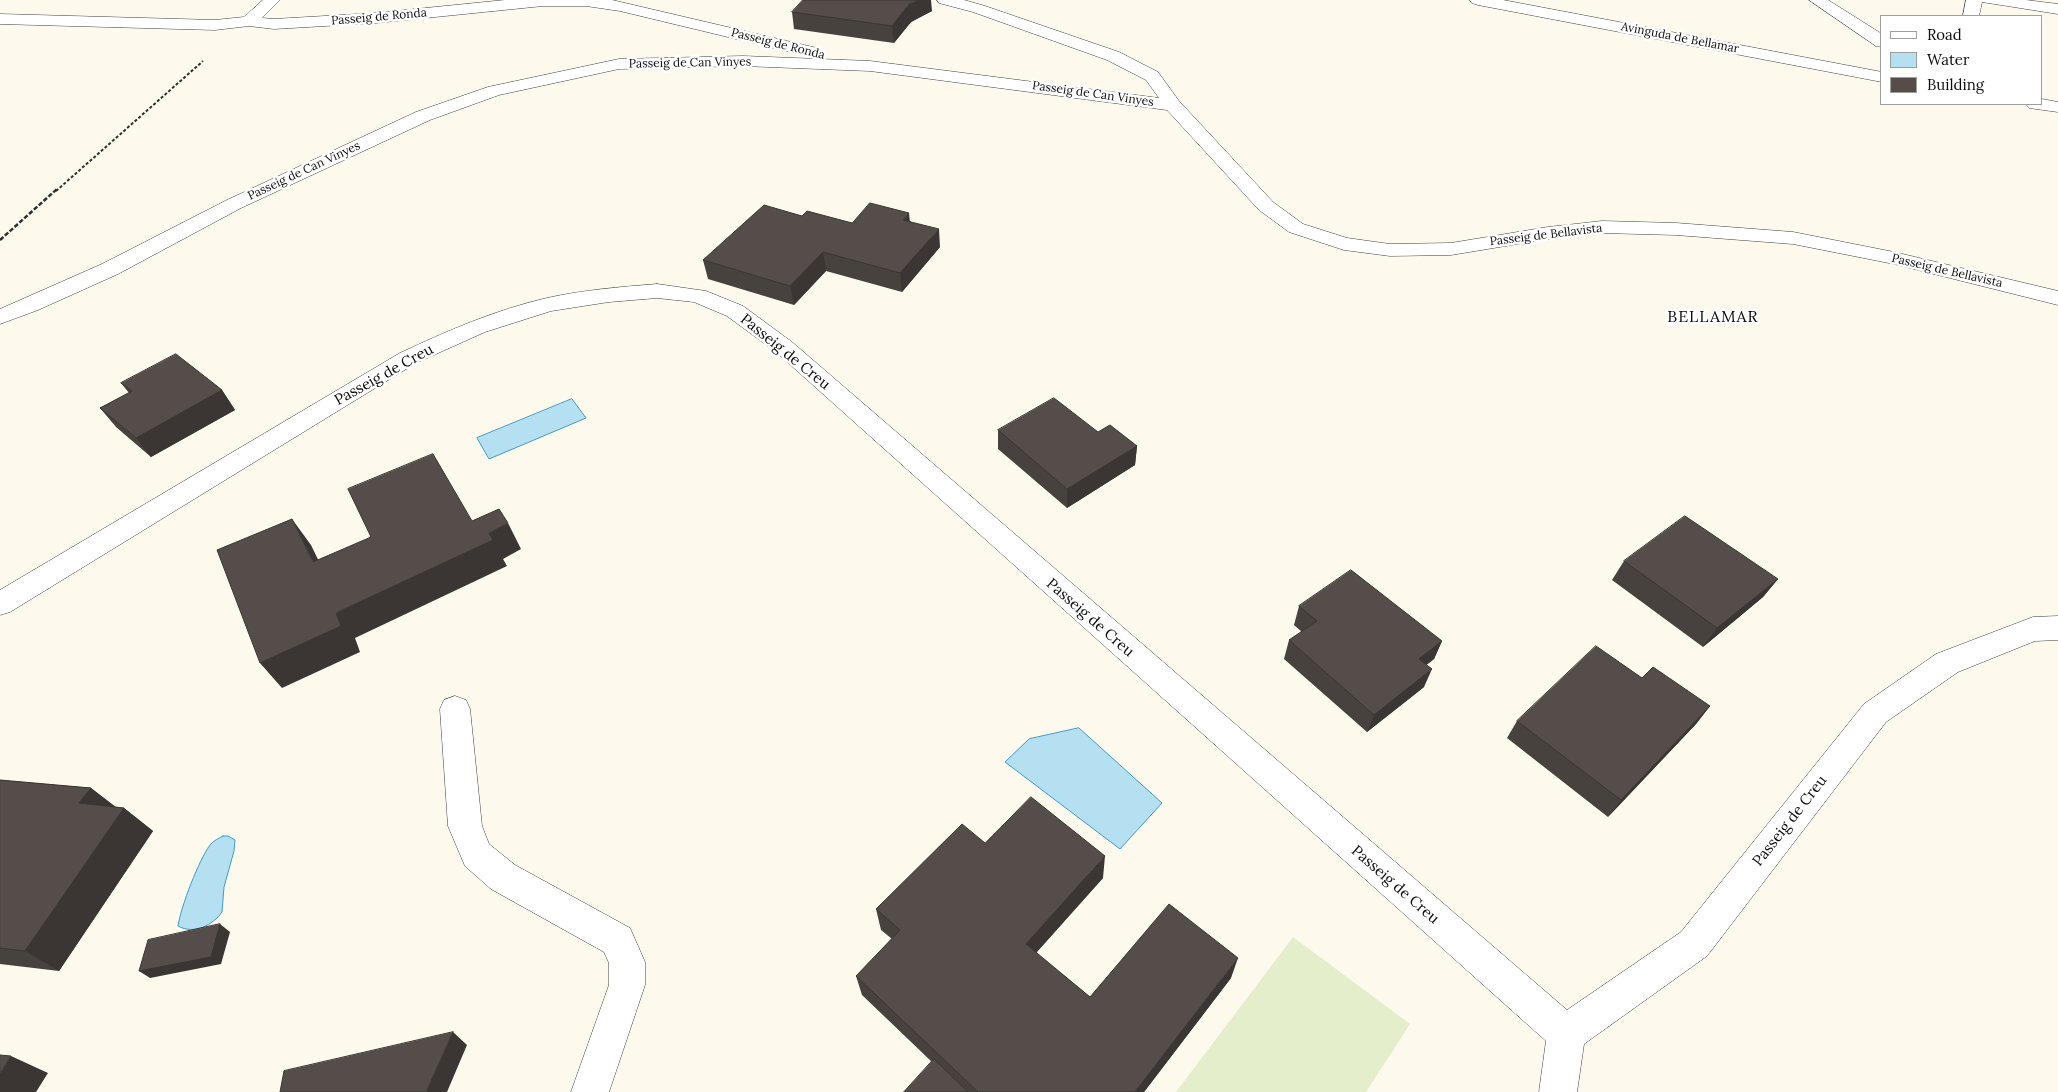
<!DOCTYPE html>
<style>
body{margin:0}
#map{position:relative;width:2058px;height:1092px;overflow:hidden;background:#fef9ed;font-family:Lora,serif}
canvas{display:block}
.legend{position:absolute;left:1880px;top:15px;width:162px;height:90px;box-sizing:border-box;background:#fff;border:1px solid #9e9e9e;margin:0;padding:6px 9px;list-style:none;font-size:15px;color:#0c0c0c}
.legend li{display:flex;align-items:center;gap:10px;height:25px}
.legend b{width:25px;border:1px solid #9e9e9e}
</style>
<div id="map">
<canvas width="2058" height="1092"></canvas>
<ul class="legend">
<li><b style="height:6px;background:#fff"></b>Road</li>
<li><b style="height:14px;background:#b5e0f2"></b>Water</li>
<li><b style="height:14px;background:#544d49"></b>Building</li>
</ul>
</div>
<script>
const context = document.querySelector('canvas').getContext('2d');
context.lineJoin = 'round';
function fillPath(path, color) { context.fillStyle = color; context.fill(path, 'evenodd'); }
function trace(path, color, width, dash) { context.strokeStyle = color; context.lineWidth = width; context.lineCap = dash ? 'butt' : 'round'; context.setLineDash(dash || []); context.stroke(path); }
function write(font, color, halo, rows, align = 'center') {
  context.font = font + ' Lora,serif'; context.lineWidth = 5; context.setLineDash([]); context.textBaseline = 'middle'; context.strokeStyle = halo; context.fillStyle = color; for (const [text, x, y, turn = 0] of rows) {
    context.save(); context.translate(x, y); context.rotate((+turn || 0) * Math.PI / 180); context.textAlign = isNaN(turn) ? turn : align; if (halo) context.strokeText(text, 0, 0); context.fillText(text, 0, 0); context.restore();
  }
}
fillPath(new Path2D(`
 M1293,937L1410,1024L1366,1092H1176Z`), '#e4eeca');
const water = new Path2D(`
 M572,399L586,418L489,459L477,438Z
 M1079,728L1162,803L1120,849L1005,762L1029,739Z
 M223,836H228L235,840L234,851L224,887L222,912C213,925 194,935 178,926C181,906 199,860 210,845C214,840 218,839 223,836Z`);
fillPath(water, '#b5e0f2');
trace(water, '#409ac5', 1);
const minor = new Path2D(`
 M263,0H280L262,18L274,19L376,13L505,0H612L817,48L820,52L817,56L811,57L620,11L586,6H543L376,23L274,29L249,26L215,30L0,24V14L215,20L244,17Z
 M937,0H964L985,6L1119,52L1158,72L1179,101L1273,202L1303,224L1347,238L1390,244L1451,243L1548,227L1602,221L1676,223L1793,232L1894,252L2058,291V305L1894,264L1793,244L1676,235L1602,233L1548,239L1451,255L1390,256L1344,250L1289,232L1259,210L1167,110L870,71L743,66L619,69L499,95L430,120L241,208L118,274L38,310L0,324V309L102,264L227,200L416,112L488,87L619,59L743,56L870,61L1159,98L1146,80L1107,60L973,12L939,3Z
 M1470,0H1503L1882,72V82L1478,5L1472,3Z
 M1809,0H1828L1882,34V47L1876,46Z
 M1966,0H2026L2058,4V14L1982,2L1979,16H1963Z
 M2042,99L2058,102V112L2029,108L2026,104H2042Z
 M657,284L706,291L743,306L792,342L1567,1010L1681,932L1864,704L1936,654L2033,617L2058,616V640L2035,641L1958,672L1886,722L1707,956L1584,1044L1577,1092H1539L1546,1041L776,352L727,316L694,302L657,298L609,302L551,311L485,332L416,363L10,612L0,615V590L400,353C447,331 495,310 547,298C583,290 620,287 657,284Z
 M455,696L466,700L470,709L482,826L489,844L515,865L630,928L645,962V985L609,1092H571L609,985V963L604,952L491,889L465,866L448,826L440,709L444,700Z`);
trace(minor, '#3f3f3f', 1);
trace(new Path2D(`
 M56,191L203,61`), '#2e2e2e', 2, [3, 2]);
trace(new Path2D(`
 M0,240L57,189`), '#2e2e2e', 2.5, [4.5, 2]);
fillPath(minor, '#fff');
fillPath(new Path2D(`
 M932,11L911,22L894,43L794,29L792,12Z
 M802,216L852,223L910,221L940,247L902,292L826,271L794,305L708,279L703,260Z
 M121,383L222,390L235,410L151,457L116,427L100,408L129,393Z
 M998,430L1098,432L1137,446L1135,465L1067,508L998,449Z
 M1624,561L1778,579L1763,597L1703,647L1612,580Z
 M1299,606L1442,641L1434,659L1426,665L1424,687L1367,732L1284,659L1289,640L1302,632L1294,625Z
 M1642,678L1710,706L1696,724L1608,817L1507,738L1517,721Z
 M0,780L91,788L116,807L124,808L153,831L59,971L0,964Z
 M985,843L1103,878L1036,953L1090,997L1231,978L1144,1092H904L932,1062L862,995L856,976L892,939L881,930L876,909Z`), '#48423f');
fillPath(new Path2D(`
 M919,0H931L932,11L911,22L894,43L892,26L909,4Z
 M909,213L911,232L903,220Z
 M939,229L940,247L902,292L900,273Z
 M823,252L826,271L794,305L790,286Z
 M222,390L235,410L151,457L136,438Z
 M1137,446L1135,465L1067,508V489Z
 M292,519L311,545L332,588L313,562Z
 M508,523L521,549L503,559L507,566L355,638L360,652L282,688L260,663L336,613Z
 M1778,579L1763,597L1703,647L1717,628Z
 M1442,641L1434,659L1411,677L1419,659Z
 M1432,669L1424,687L1367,732L1374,715Z
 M1710,706L1696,724L1608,817L1621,800Z
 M91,788L120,811L79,803Z
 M124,808L153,831L59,971L25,951Z
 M1105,856L1103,878L1026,964V944Z
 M220,924L230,932L221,964L150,978L139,971Z
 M1238,958L1231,978L1144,1092H1135Z
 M453,1032L467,1045L447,1092H426Z
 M11,1056L48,1073L36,1092H0V1074Z`), '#3b3633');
const building = new Path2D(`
 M803,0H919L909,4L892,26L792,12Z
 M870,203L909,213L903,220L939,229L900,273L823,252L790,286L703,260L764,205L802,216L807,211L852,223Z
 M176,354L222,390L136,438L100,408L132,391L121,383Z
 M1054,398L1098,432L1110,425L1137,446L1067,489L998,430Z
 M433,454L472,521L499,509L508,523L489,533L493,540L336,613L341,626L260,663L217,550L292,519L313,562L371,537L348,489Z
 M1685,516L1778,579L1717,628L1624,561Z
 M1351,570L1442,641L1419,659L1432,669L1374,715L1289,640L1317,621L1299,606Z
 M1596,646L1642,678L1653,667L1710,706L1621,800L1517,721Z
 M0,780L91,788L79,803L124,808L25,951L0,948Z
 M1031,797L1105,856L1026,944L1090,997L1169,904L1238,958L1135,1092H978L856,976L900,930L876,909L962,824L985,843Z
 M220,924L211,957L139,971L148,940Z
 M453,1032L426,1092H280L284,1071Z
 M0,1055L11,1056L0,1074Z
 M934,1059L968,1092H904Z`);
fillPath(building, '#544d49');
trace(building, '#3b3633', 1);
write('12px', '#0c0c0c', '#fff', [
 ["Passeig de Ronda",379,17,-5],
 ["Avinguda de Bellamar",1680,38,11],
 ["Passeig de Ronda",778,44,14],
 ["Passeig de Can Vinyes",690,63,-1],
 ["Passeig de Can Vinyes",1093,94,8],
 ["Passeig de Can Vinyes",304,171,-25],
 ["Passeig de Bellavista",1546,235,-7],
 ["Passeig de Bellavista",1947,271,13]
]);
write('15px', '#0c0c0c', '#fff', [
 ["Passeig de Creu",785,352,39],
 ["Passeig de Creu",384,375,-29],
 ["Passeig de Creu",1090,618,41],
 ["Passeig de Creu",1790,821,-52],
 ["Passeig de Creu",1395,885,41]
]);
context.letterSpacing = '1px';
write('16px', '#0c0c0c', '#fff', [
 ["BELLAMAR",1713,317]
]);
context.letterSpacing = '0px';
</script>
